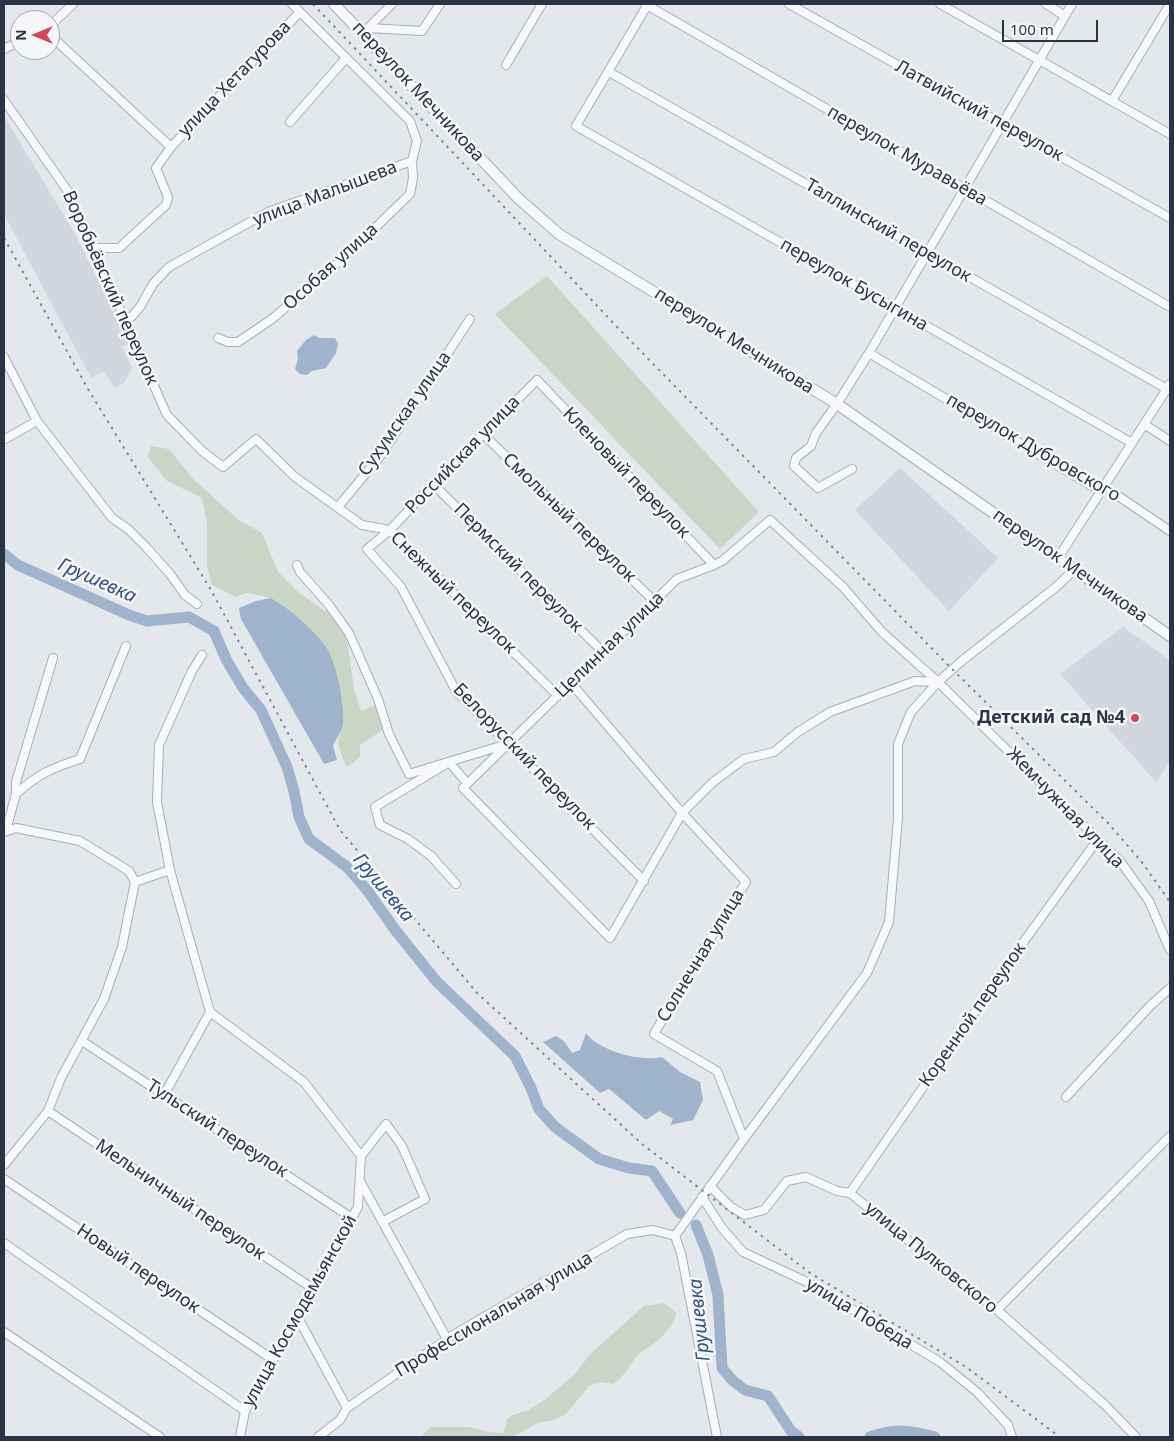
<!DOCTYPE html>
<meta charset="utf-8">
<style>
body{margin:0}
#map{position:relative;width:1174px;height:1441px;overflow:hidden;background:#e4e7ec;font-family:"Noto Sans",sans-serif}
canvas{display:block}
.frame{position:absolute;inset:0;border:5px solid #2b3445;pointer-events:none}
.north{position:absolute;left:10px;top:10px;width:50px;height:50px;box-sizing:border-box;background:#f4f6f9;border:1px solid #a4a8b1;border-radius:50%;rotate:270deg;font-size:14px;font-weight:700;line-height:20px;text-align:center;color:#2b3445}
.north::after{content:'';display:block;margin:auto;width:18px;height:22px;background:#d1495b;clip-path:polygon(50% 0,100% 100%,50% 72%,0 100%)}
.scale{position:absolute;left:1002px;top:20px;width:96px;height:22px;box-sizing:border-box;border:2px solid #2b3445;border-top:0;padding-left:6px;font-size:15px;line-height:18px;white-space:nowrap;color:#2b3445;-webkit-text-stroke:4px #f4f6f9;paint-order:stroke}
</style>
<div id="map">
<canvas width="1174" height="1441"></canvas>
<div class="frame"></div>
<div class="north">N</div>
<div class="scale">100 m</div>
</div>
<script>
const context = document.querySelector('canvas').getContext('2d');
context.lineJoin = 'round';
function fillPath(path, color) { context.fillStyle = color; context.fill(path, 'evenodd'); }
function trace(path, color, width, dash) { context.strokeStyle = color; context.lineWidth = width; context.lineCap = dash ? 'butt' : 'round'; context.setLineDash(dash || []); context.stroke(path); }
function write(font, color, halo, rows, align = 'center') {
  context.font = font + ' "Noto Sans",sans-serif'; context.lineWidth = 5; context.setLineDash([]); context.textBaseline = 'middle'; context.strokeStyle = halo; context.fillStyle = color; for (const [text, x, y, turn = 0] of rows) {
    context.save(); context.translate(x, y); context.rotate((+turn || 0) * Math.PI / 180); context.textAlign = isNaN(turn) ? turn : align; if (halo) context.strokeText(text, 0, 0); context.fillText(text, 0, 0); context.restore();
  }
}
fillPath(new Path2D(`
 M4,116L75,234L130,343L122,347L132,368L124,383L115,388L104,371L91,378L4,214Z
 M900,468L998,558L949,611L855,510Z
 M1123,627L1170,660V762L1156,782L1060,674Z`), '#d2d6de');
fillPath(new Path2D(`
 M547,276L759,512L720,549L495,314Z
 M151,446L169,449L194,480L240,521L262,533L278,572L299,593L331,615L347,639L354,689L361,711L376,705L384,729L360,745V757L347,767L343,759L338,742L342,729L343,703L335,671L327,648L282,605L271,598L247,593L236,597L212,585L207,567V523L202,498L167,481L148,457Z
 M664,1303L677,1313L671,1326L659,1340L638,1354L624,1374L614,1384L600,1382L589,1386L566,1414L554,1420L538,1423L513,1437H421L430,1427H471L487,1432L504,1433L507,1419L513,1415L528,1410L542,1402L575,1374L590,1354L644,1306Z`), '#c9d6c5');
fillPath(new Path2D(`
 M314,335L319,338H335L338,344L336,353L326,368L312,371L307,375L300,374L295,369L298,358L297,351L306,340Z
 M271,598C291,610 312,628 326,647C336,661 347,711 342,729C340,734 335,740 333,746L337,760L324,764L241,619L239,608L256,601Z
 M586,1033C599,1051 640,1062 662,1057L680,1072L700,1082L703,1100L693,1120L670,1125L673,1119L659,1111L646,1120L609,1089L600,1093L543,1042L556,1036L564,1041L572,1053L580,1050Z`), '#9fb4cc');
trace(new Path2D(`
 M4,554L18,565L129,615L147,621L189,617L214,631L226,659L243,688L261,710L287,767L294,791L299,817L309,839L347,867L367,890L396,931L437,982L515,1056L531,1088L539,1109L555,1127L599,1159L629,1168L652,1171L680,1213
 M696,1225L708,1255L718,1295L722,1368L732,1380L745,1390L768,1396L791,1431L799,1437
 M870,1437C896,1428 908,1430 935,1437`), '#9fb4cc', 11);
const minor = new Path2D(`
 M645,4L1170,307
 M648,4L576,126L1132,443
 M789,4L1170,218
 M940,4L1170,134
 M1046,4L1065,16
 M50,26L73,4
 M368,28L422,31L440,4
 M367,29L392,4
 M50,35L171,147
 M4,49L20,41
 M506,65L542,4
 M609,72L1167,389
 M4,100L67,190L167,415L202,451L223,467L256,439L295,477L362,525L390,530L558,696
 M1112,101L1170,4
 M290,122L346,58
 M93,248H119L166,205L168,197L156,168L171,147L300,12
 M127,322L140,307L153,284L169,267L268,212L412,161
 M218,338L228,342H238L272,319L348,254L410,194L413,178L412,161L417,141L410,121L292,4
 M869,353L1092,486L1105,487L1170,531
 M4,357L37,421L112,518L128,529L147,548L170,574L185,595L197,604
 M1144,424L1170,441
 M483,434L654,601
 M4,438L5,439L37,421
 M852,469L818,488L794,466L796,458L811,446L816,433L837,404L869,353L1072,4
 M433,484L603,652
 M338,507L381,455L470,319
 M1058,558L1170,384
 M297,565L300,572L329,605L349,633L378,699L389,734L409,774L507,744
 M202,655L192,671L159,745L157,802L170,870L210,1012L304,1082L361,1156L358,1207L245,1411L240,1437
 M938,682L915,681L830,712L798,732L774,752L744,759L713,782L682,813L610,938L463,788L677,579L714,565L722,561L770,520L843,587L882,632L938,682L1120,861L1149,901L1170,950
 M571,683L682,813L746,882L698,958L654,1034L717,1071L744,1139
 M16,794C38,774 52,768 80,759L126,646
 M6,830L16,794V782L53,658
 M4,832L16,828L80,841L129,871L135,882L122,947L104,999L61,1078L48,1111L4,1165
 M644,881L456,691L401,587L367,549L390,530L433,484L537,380L714,565
 M135,882L170,870
 M456,884L431,856L408,839L380,825L375,807L449,762L467,783
 M82,1041L352,1218
 M164,1095L210,1012
 M1066,1097L1150,1006L1170,988
 M48,1111L312,1288
 M361,1156L386,1124L402,1146L425,1199L382,1222
 M4,1179L272,1359
 M360,1181L447,1339
 M710,1186L731,1207L745,1215L764,1210L787,1181L806,1177L837,1191L850,1193L926,1255L997,1310L1105,1405L1136,1437
 M850,1193L1017,951L1098,839
 M702,1197L722,1228L743,1252L807,1282L940,1362L977,1392L1008,1425L1012,1437
 M675,1236L681,1253L717,1437
 M4,1243L245,1411
 M997,1310L1170,1136
 M297,1316L347,1408
 M4,1332L160,1437
 M318,1437L340,1420L347,1408L453,1335L627,1234L653,1230L675,1236L744,1139L867,973L889,922L898,818V744L911,712L938,682L963,660L1056,587L1074,570`);
const tertiary = new Path2D(`
 M334,4L519,199L559,234L837,404L1170,636`);
trace(minor, '#a9aeb7', 10);
trace(tertiary, '#a9aeb7', 12);
trace(minor, '#f7f8fa', 8);
trace(tertiary, '#f7f8fa', 10);
trace(new Path2D(`
 M313,4L618,328L948,665L1108,823L1141,861L1170,902
 M4,238L88,389L211,590L340,830L477,993L642,1144L810,1273L966,1367L1060,1437`), '#7d8696', 2, [2.5, 5]);
for (const [x, y, r, color] of [
 [1135,718,5,"#d1495b"]
]) { const dot = new Path2D(); dot.arc(x, y, r, 0, 2 * Math.PI); context.fillStyle = color; context.fill(dot); trace(dot, '#f4f6f9', 2); }
write('18px', '#2b3445', '#f4f6f9', [
 ["улица Хетагурова",235,79,-46],
 ["переулок Мечникова",418,92,47],
 ["Латвийский переулок",979,111,29],
 ["переулок Муравьёва",907,156,30],
 ["улица Малышева",325,194,-21],
 ["Таллинский переулок",888,231,30],
 ["Особая улица",331,267,-42],
 ["переулок Бусыгина",854,285,30],
 ["Воробьёвский переулок",110,288,66],
 ["переулок Мечникова",734,341,32],
 ["Сухумская улица",405,414,-55],
 ["переулок Дубровского",1033,448,30],
 ["Российская улица",463,455,-46],
 ["Кленовый переулок",626,473,46],
 ["Смольный переулок",569,518,44],
 ["переулок Мечникова",1070,566,35],
 ["Пермский переулок",518,568,45],
 ["Снежный переулок",453,593,44],
 ["Целинная улица",610,645,-44],
 ["Белорусский переулок",524,757,46],
 ["Жемчужная улица",1065,808,46],
 ["Солнечная улица",701,956,-59],
 ["Коренной переулок",973,1015,-55],
 ["Тульский переулок",217,1129,33],
 ["Мельничный переулок",180,1200,34],
 ["улица Пулковского",931,1258,39],
 ["Новый переулок",138,1269,34],
 ["улица Космодемьянской",300,1311,-61],
 ["улица Победа",859,1314,31],
 ["Профессиональная улица",494,1315,-31]
]);
write('bold 18px', '#2b3445', '#f4f6f9', [
 ["Детский сад №4",1125,718]
], 'right');
write('italic 19px', '#34527a', '#f4f6f9', [
 ["Грушевка",97,581,24],
 ["Грушевка",383,888,50],
 ["Грушевка",700,1320,-96]
]);
</script>
